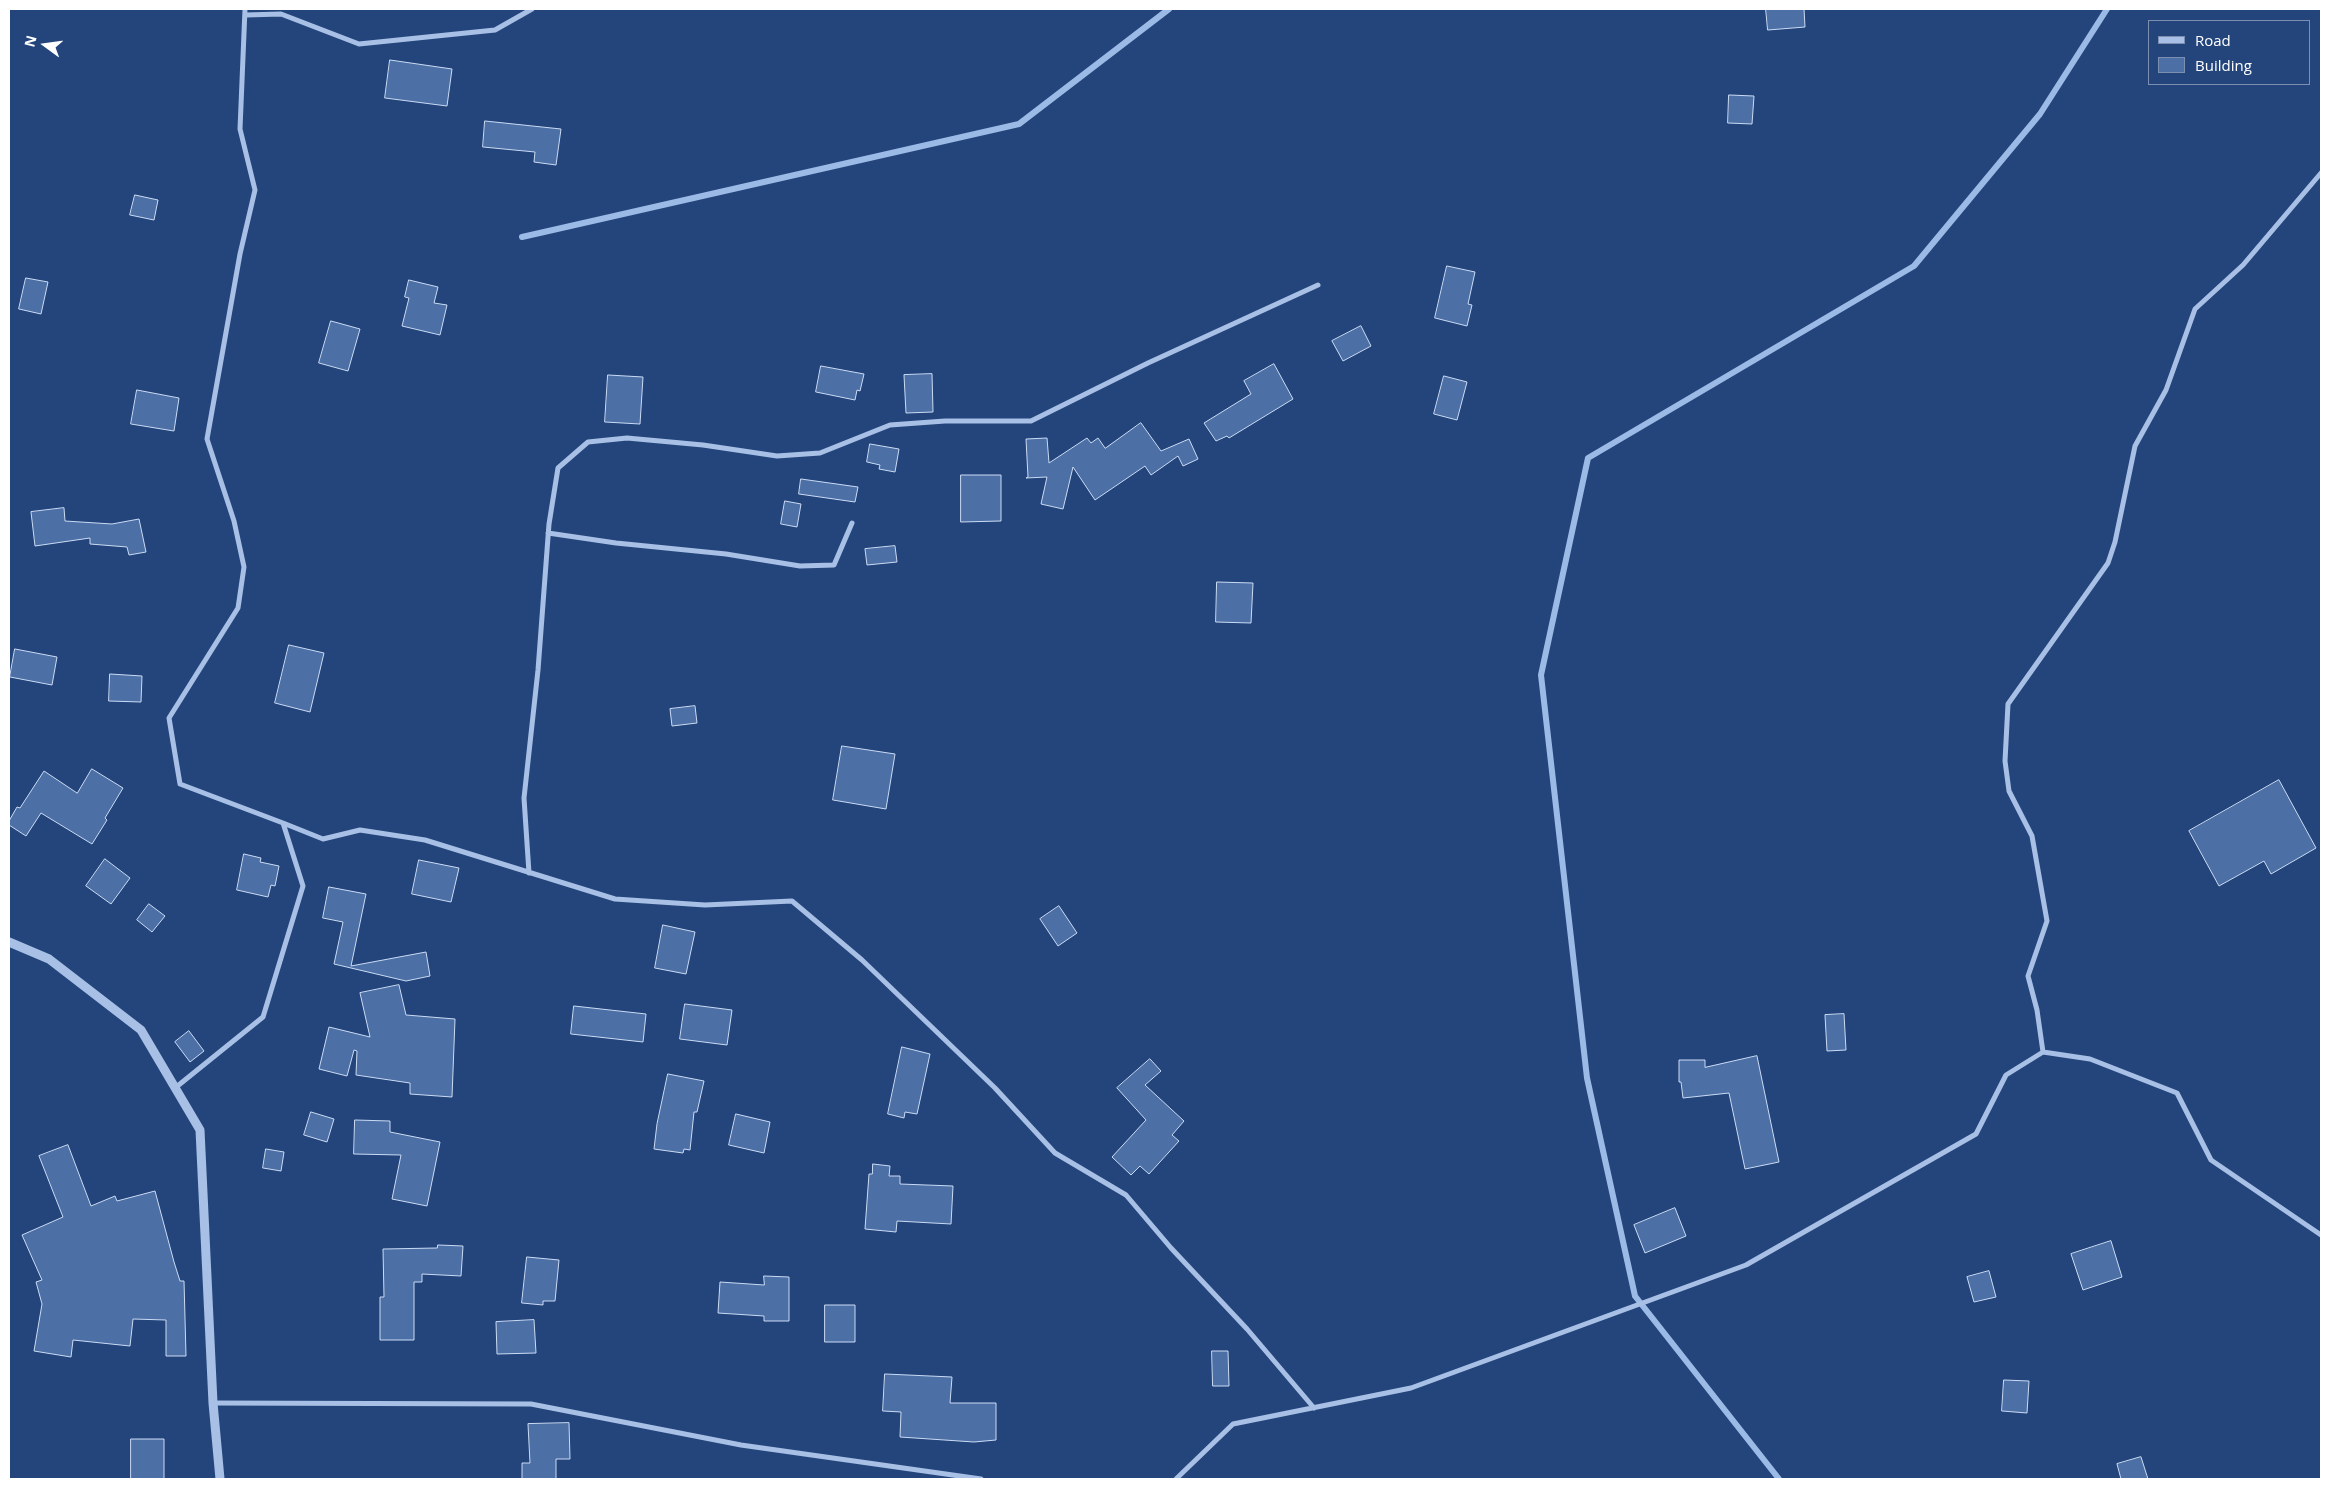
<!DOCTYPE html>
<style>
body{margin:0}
#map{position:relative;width:2330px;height:1488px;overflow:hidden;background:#24457c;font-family:"Open Sans",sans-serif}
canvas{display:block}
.frame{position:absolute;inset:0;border:10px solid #fff;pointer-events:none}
.legend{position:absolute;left:2148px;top:20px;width:162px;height:65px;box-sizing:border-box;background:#24457c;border:1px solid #7c8fb0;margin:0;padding:6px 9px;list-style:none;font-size:15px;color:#fff}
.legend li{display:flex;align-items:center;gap:10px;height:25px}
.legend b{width:25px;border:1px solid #7c8fb0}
.north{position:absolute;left:20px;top:20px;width:50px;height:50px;-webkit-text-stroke:4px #24457c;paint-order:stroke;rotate:284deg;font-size:14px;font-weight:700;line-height:20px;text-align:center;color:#fff}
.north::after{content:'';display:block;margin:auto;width:18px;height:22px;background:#fff;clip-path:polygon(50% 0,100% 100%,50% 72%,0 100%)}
</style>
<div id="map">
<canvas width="2330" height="1488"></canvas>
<div class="frame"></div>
<ul class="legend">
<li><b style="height:6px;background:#a8c0e5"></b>Road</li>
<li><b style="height:14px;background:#4c6fa5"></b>Building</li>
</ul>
<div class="north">N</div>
</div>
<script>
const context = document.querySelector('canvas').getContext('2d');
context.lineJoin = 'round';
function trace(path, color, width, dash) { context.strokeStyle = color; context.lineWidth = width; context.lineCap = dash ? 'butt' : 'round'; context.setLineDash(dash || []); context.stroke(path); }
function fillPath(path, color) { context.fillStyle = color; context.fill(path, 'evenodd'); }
trace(new Path2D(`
 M522,237L1019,124L1169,9
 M1779,1479L1635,1296L1587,1078L1541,675L1588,458L1914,266L2040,114L2107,9`), '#9cbae6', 6);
const building = new Path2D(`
 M1766,9H1804L1805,27L1768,30Z
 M390,60L452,69L447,106L385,98Z
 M1729,95L1754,96L1752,124L1728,123Z
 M485,121L561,129L556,165L534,162L535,152L483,147Z
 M135,195L158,200L154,220L130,215Z
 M1447,266L1475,272L1468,304L1472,305L1467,326L1435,318Z
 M26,278L48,282L41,314L19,309Z
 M409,280L438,287L434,303L447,305L440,335L402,326L409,298L405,297Z
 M331,321L360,329L348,371L319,363Z
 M1361,326L1371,346L1343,361L1332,341Z
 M1274,364L1293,399L1229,438L1227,436L1216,441L1204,423L1251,394L1244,381Z
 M821,366L864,374L860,391L857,390L855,400L816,392Z
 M932,374L933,412L906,413L904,375Z
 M608,375L643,377L640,424L605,422Z
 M1444,376L1467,382L1457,420L1434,414Z
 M137,390L179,398L174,431L131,424Z
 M1141,423L1161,451L1189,439L1198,459L1183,466L1178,456L1151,475L1145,466L1095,500L1073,467L1063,509L1041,504L1047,477L1026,478L1028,477L1026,439L1047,438L1049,463L1087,438L1091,443L1098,438L1105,448Z
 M870,444L899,449L895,472L879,469L880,465L867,462Z
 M961,475H1001V521L961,522Z
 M801,479L858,487L855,502L799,494Z
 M785,501L801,504L797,527L781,524Z
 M64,508L65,521L112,524L139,519L146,552L129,555L127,547L90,544V538L35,546L31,512Z
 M895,546L897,562L867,565L865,549Z
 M1217,582L1253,583L1251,623L1216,622Z
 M289,645L324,653L310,712L275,703Z
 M15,649L57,657L52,685L10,677Z
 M110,674L142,676L141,702L109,701Z
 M695,706L697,723L672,726L670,709Z
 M842,746L895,754L886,809L833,800Z
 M92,769L123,788L105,818L107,820L92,844L41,813L26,836L9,825V821L17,807L20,808L44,771L77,793Z
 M2279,780L2316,848L2271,874L2264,861L2219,886L2189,831Z
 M244,854L261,858L260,862L279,866L275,886L271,885L268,897L237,890Z
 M105,859L130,878L111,904L86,886Z
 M419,860L459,868L451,902L412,894Z
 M329,887L366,894L351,966L426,952L430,976L406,981L334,964L343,922L323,918Z
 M149,904L165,916L152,932L137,920Z
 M1059,906L1077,933L1058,946L1040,919Z
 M663,925L695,932L686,974L655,968Z
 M399,985L406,1015L455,1019L452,1097L410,1094V1083L356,1075L357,1051L354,1050L347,1076L319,1069L329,1027L370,1037L360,993Z
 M685,1004L732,1010L727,1045L680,1039Z
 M574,1006L646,1014L643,1042L571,1034Z
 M1844,1014L1846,1050L1827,1051L1825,1015Z
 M189,1031L204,1051L190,1062L175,1042Z
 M902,1047L930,1054L917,1114L905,1112L904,1118L888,1114Z
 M1757,1056L1779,1162L1745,1169L1729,1093L1683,1098L1681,1082H1679V1060H1705V1067Z
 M1150,1059L1161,1071L1145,1085L1184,1121L1172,1135L1179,1141L1149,1174L1140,1166L1131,1175L1112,1157L1146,1120L1117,1088Z
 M668,1074L704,1081L697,1112H694L690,1150L684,1149L683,1153L654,1149L657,1124Z
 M311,1112L334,1119L327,1142L304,1135Z
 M736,1114L770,1122L764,1153L729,1145Z
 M355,1120L390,1121V1132L440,1142L427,1206L392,1199L401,1155L354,1154Z
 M68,1145L91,1206L115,1196L117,1201L155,1191L174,1262L180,1281H184L186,1356H166V1320L133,1319L130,1346L73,1340L71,1357L34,1351L42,1304L36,1282L42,1280L22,1235L63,1217L39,1156Z
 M266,1149L284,1152L281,1171L263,1168Z
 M873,1164L890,1166L889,1176H900V1184L953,1186L951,1224L897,1221L896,1232L865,1229L869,1174H872Z
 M1675,1208L1686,1236L1645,1253L1634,1225Z
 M2111,1241L2122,1277L2083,1290L2071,1254Z
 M438,1245L463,1246L461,1276L422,1274V1282H414V1340H380V1297H384L383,1249L437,1248Z
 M527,1257L559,1260L555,1301H543V1305L522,1303Z
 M1989,1271L1996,1297L1974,1302L1967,1277Z
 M764,1276L789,1277V1321H764V1316L718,1313L720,1282L764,1285Z
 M825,1305H855V1342H825Z
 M534,1320L536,1353L497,1354L496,1322Z
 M1212,1351H1228L1229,1386H1213Z
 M885,1374L952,1377L950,1403H996V1440L974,1442L900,1437L901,1412L883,1411Z
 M2004,1380L2029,1381L2027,1413L2002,1411Z
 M569,1423L570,1459H556V1479H522V1463H530L528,1424Z
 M131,1439H164V1479H131Z
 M2141,1457L2148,1479H2121L2117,1464Z`);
fillPath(building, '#4c6fa5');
trace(building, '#cbdbf4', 1);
trace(new Path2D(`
 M246,15L281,14L359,44L495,30L532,9
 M548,533L616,543L726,554L800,566L834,565L852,523
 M283,823L323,839L360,830L425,840L615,899L705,905L792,901L862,960L995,1088L1055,1153L1126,1195L1171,1248L1247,1329L1314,1408
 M529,873L524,798L538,670L549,524L558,468L588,442L627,438L703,445L777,456L820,453L890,425L945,421H1031L1148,363L1318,285
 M2043,1052L2037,1010L2028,976L2047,921L2032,836L2009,791L2005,761L2008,704L2108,563L2115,542L2135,446L2166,390L2195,309L2243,265L2321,173
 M175,1088L263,1017L303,886L283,823L180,784L169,718L238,608L244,567L234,521L207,439L240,254L255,190L240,129L245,9
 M213,1403L531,1404L741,1445L981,1479
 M1176,1479L1233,1424L1411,1388L1746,1265L1976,1134L2006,1075L2043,1052L2090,1059L2177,1093L2211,1160L2321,1235`), '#a8c0e5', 5);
trace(new Path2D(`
 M9,942L49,959L141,1030L200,1130L213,1403L220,1479`), '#a8c0e5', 9);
</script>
